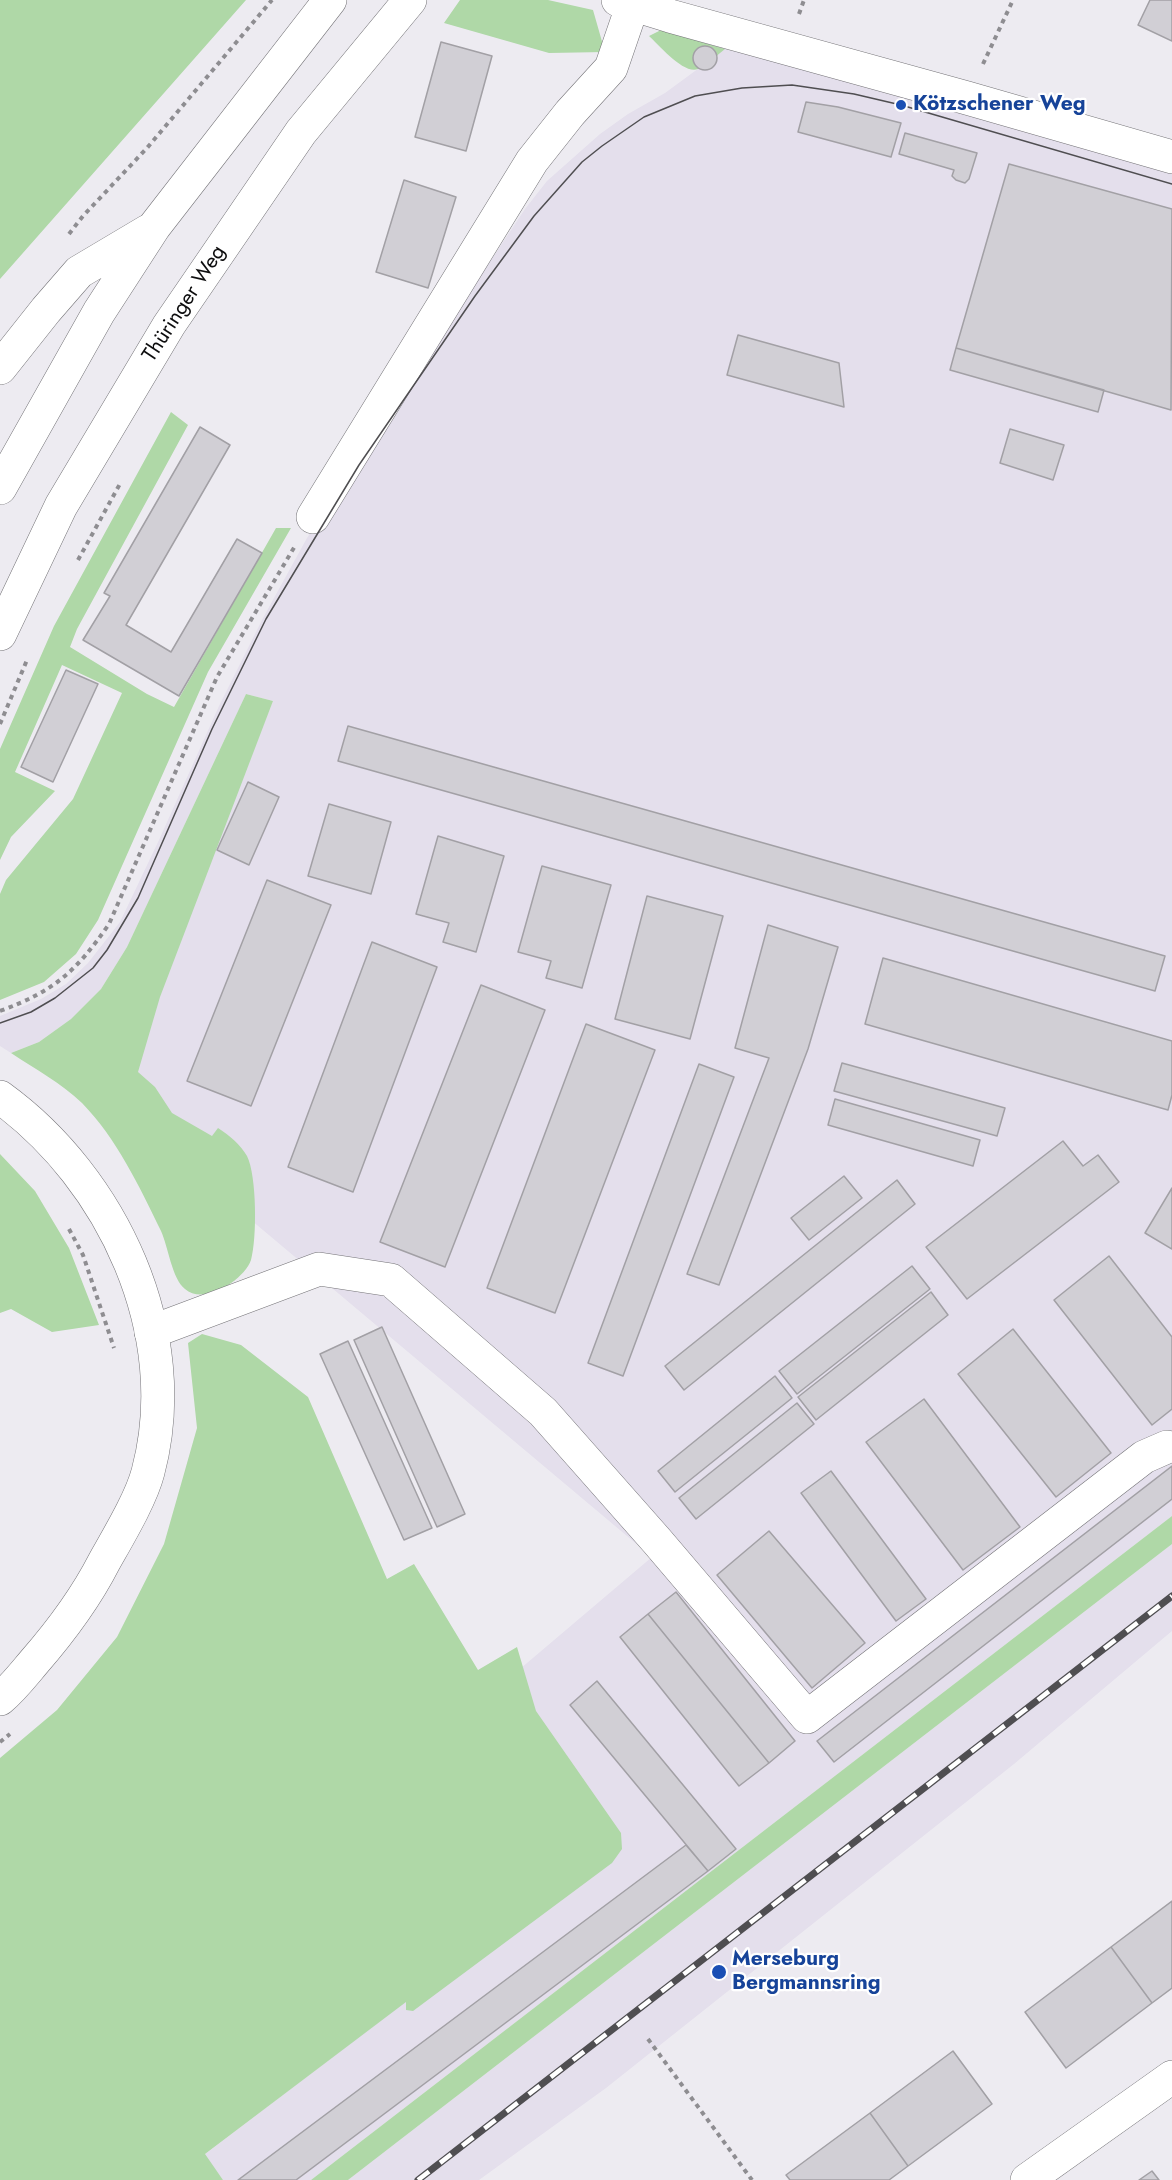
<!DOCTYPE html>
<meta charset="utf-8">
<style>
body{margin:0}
canvas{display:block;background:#edebf1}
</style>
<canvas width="1172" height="2180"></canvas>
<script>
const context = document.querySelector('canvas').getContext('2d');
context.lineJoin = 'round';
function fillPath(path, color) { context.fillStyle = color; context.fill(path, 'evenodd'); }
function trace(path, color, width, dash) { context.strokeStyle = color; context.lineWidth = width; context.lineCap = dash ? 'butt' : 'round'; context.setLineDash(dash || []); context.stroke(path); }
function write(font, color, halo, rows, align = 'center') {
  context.font = font + ' Jost,sans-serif'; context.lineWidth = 4.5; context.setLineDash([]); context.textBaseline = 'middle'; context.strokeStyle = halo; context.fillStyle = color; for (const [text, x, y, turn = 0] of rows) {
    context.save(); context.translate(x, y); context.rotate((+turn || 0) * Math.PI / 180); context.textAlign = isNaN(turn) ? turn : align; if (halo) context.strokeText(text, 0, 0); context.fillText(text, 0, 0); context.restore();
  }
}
fillPath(new Path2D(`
 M725,49L900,90L1172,169V1516L311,2180H223L204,2155L406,2001L494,1691L652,1557L113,1104L273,701L246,694L127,947L101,989L71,1019L39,1042L11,1053L0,1046V1016L41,999L66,984L88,963L120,922L159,840L219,706L263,618L307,538L525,209L547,181L600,134L628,114L665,93Z
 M1172,1544V1631L1014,1764L606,2088L479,2180H348Z`), '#e4dfec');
fillPath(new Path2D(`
 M0,0H246L0,279Z
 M460,0H548L593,10L605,52L549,53L444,23Z
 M661,30L725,49C717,55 708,65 698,69C684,75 659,45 649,36Z
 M171,412L188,425L77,629L70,647L147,694L174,707L276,528H291L208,672L98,920L76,954L44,982L0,1000V894L6,880L73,799L122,693L62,665L15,772L55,791L11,837L0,860V749L54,626Z
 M246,694L273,701L160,997L138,1072L155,1087L172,1113L212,1136L218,1128C230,1136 240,1144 247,1156C257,1176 257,1239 251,1260C244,1280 204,1306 185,1289C172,1279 168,1246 161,1231C139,1186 117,1139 82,1103C61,1083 35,1069 11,1053L39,1042L71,1019L101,989L127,947Z
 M0,1154L35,1191L69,1248L99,1325L52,1332L11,1309L0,1313Z
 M202,1334L241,1345L308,1397L387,1579L414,1564L478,1670L517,1647L536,1711L621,1833L622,1849L612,1863L413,2011L406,2010V2002L205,2154L223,2180H0V1758L57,1710L117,1637L164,1544L197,1428L188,1343Z
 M1172,1516V1544L348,2180H311Z`), '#afd8a7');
const building = new Path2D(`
 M1150,0H1172V41L1138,25Z
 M441,42L492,56L466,151L415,137Z
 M693 58a12 12 0 1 1 24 0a12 12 0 1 1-24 0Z
 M806,102L838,107L901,123L891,157L798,132Z
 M905,133L977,153L969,179L965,183L956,180L952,176L954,170L899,154Z
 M1009,164L1172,209L1171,410L956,348Z
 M404,180L456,197L428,288L376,272Z
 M738,335L839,363L844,407L727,375Z
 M956,348L1104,390L1098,412L950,370Z
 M200,427L230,445L126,625L171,652L237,539L262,553L179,696L83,640L110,596L104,593Z
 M1010,429L1064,445L1053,480L1000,463Z
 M66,670L98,684L53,782L21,767Z
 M348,726L1165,956L1155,991L338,761Z
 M248,782L279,797L249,865L217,850Z
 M329,804L391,822L371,894L308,876Z
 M438,836L504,856L476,952L443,942L449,923L416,914Z
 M542,866L611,885L582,988L546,978L551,961L518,952Z
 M267,880L331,905L251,1106L187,1081Z
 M647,896L723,916L690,1039L615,1019Z
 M768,925L838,947L808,1049L719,1285L687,1274L769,1058L735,1048Z
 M372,942L437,967L353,1192L288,1167Z
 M883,958L1172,1041V1095L1168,1110L865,1024Z
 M481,985L545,1010L445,1267L380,1242Z
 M586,1024L655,1050L555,1313L487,1288Z
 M842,1063L1005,1108L997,1136L834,1091Z
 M699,1064L734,1077L623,1376L588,1363Z
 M835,1099L980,1140L973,1166L828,1125Z
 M1063,1141L1083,1166L1098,1155L1119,1182L967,1299L926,1247Z
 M844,1176L862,1198L809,1240L791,1218Z
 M897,1180L915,1204L684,1390L665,1366Z
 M1172,1188V1249L1145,1233Z
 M1109,1256L1172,1337V1409L1152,1425L1054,1300Z
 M912,1266L930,1289L797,1394L779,1371Z
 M931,1292L948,1315L816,1420L798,1397Z
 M382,1327L465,1514L437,1527L354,1340Z
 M1013,1329L1111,1453L1056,1497L958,1374Z
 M348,1341L432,1528L404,1540L320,1354Z
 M775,1376L792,1398L675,1492L658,1471Z
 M924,1399L1020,1527L963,1570L866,1442Z
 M797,1403L814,1424L696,1519L679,1498Z
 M1172,1466V1499L834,1762L817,1741Z
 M831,1471L926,1599L896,1621L801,1493Z
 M769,1531L865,1643L812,1688L717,1575Z
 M676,1592L795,1741L769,1763L648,1614Z
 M648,1614L769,1763L739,1786L620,1637Z
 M597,1681L736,1849L708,1871L570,1705Z
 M686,1845L708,1871L296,2180H238Z
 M1172,1901V1988L1152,2003L1111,1947Z
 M1111,1947L1152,2003L1066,2068L1025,2012Z
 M953,2051L992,2104L908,2166L870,2113Z
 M870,2113L908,2166L889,2180H790L786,2175Z
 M1152,2171L1159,2180H1139Z`);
fillPath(building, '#d1cfd5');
trace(building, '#a2a0a5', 1.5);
const minor = new Path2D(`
 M618,0L670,16L967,98L1172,157
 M313,517L532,161L570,113L611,68L633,4
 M151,1332L319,1269L391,1280L543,1412L657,1541L807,1717L1144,1457L1167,1447
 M1027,2180L1172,2077`);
const major = new Path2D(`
 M0,368L46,310L79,272L148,231
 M0,488L99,312L154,227L330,0
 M0,634L61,506L169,325L301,132L410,0
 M0,1097C113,1179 185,1333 148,1472C141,1499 118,1537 104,1562C85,1599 61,1631 34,1662C23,1675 13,1688 0,1699`);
trace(minor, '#747377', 34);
trace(major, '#747377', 34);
trace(new Path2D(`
 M799,14L804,0
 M983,64L1013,0
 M69,234L83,216L147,148L272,0
 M78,560L121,482
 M0,724L27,660
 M0,1011C54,991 76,972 109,924L217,677L295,546
 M69,1229L83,1255L114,1348
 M0,1742L10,1734
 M648,2039L752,2180`), '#8e8d91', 4, [4.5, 4.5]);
trace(minor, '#fff', 33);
trace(major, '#fff', 33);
trace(new Path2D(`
 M0,1023L31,1012L55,998L93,968L107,950L138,898L212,729L266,619L359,465L475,296L534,216L582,162L602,146L644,117L695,96L742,88L792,85L854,94L901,105L1172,184`), '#4f4e51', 1.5);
const rail = new Path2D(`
 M418,2180L1172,1596`);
trace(rail, '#4f4e51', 7);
trace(rail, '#fff', 4.5, [14]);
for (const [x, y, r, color] of [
 [901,105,6,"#1a4fb4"],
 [719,1972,8,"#1a4fb4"]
]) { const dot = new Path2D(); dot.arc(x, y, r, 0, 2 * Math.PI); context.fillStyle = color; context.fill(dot); trace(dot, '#fff', 2); }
write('bold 21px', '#164399', '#fff', [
 ["Kötzschener Weg",913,105],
 ["Merseburg",732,1960],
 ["Bergmannsring",732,1984]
], 'left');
write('21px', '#0e0e0f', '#fff', [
 ["Thüringer Weg",185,304,-57]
]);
</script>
